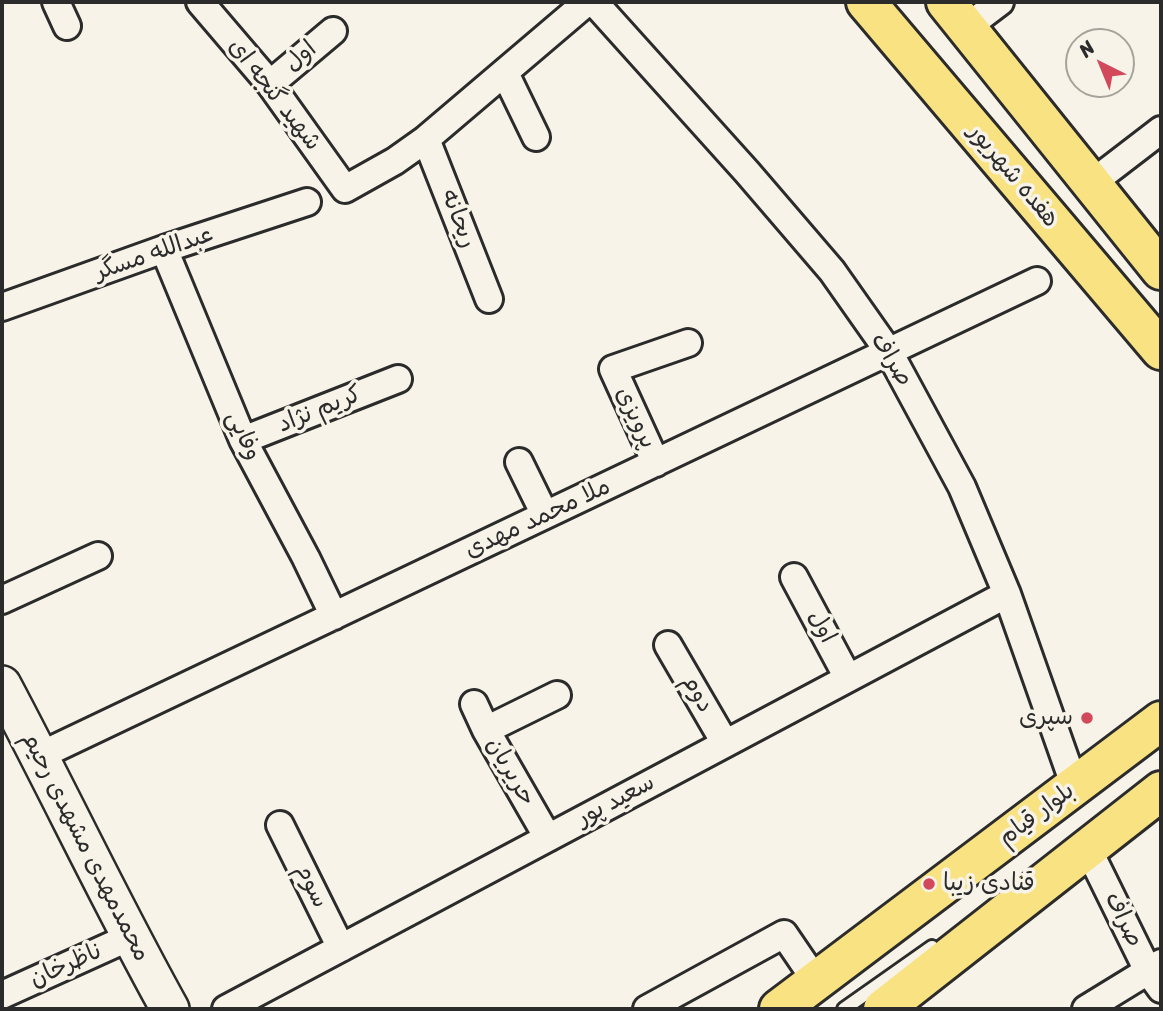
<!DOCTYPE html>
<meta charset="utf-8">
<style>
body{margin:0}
#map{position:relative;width:1163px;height:1011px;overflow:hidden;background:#f7f3e8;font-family:Sriracha,sans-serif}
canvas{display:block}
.frame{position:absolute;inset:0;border:4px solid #2b2b2b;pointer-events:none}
.north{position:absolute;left:1065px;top:28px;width:70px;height:70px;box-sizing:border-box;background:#f7f3e8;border:2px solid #a5a39c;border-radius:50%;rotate:317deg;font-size:19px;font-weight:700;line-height:28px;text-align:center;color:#2b2b2b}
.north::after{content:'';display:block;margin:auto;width:24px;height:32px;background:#d1495b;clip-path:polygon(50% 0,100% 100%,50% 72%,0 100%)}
</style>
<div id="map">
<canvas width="1163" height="1011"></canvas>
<div class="frame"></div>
<div class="north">N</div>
</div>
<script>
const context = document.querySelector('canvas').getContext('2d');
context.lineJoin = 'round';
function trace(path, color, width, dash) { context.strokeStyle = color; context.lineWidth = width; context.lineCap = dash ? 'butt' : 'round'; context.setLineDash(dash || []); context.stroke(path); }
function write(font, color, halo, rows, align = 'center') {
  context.font = font + ' Sriracha,"Playpen Sans Arabic",sans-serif'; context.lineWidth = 7; context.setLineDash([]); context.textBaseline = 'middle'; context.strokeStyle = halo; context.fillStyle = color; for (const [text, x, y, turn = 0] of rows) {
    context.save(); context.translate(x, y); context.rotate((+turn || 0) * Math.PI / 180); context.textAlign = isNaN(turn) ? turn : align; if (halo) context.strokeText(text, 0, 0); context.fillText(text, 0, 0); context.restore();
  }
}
const lane = new Path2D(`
 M844,1009L932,947`);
const street = new Path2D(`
 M56,2L67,26
 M200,2L270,84L345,189L395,161L426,139L587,2
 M594,2L747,172L832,271L889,352L962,487L1007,594L1075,787
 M967,27L1000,2
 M505,73L536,137
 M270,84L333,31
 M426,139L489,299
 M1092,183L1161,130
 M164,249L243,440L306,558L334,616
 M2,307L164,249L307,202
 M243,440L398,379
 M519,462L545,515
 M656,463L613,369L688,343
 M794,577L848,678
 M2,600L98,556
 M668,645L725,743
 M474,704L486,730L548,838
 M486,730L557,695
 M39,756L1037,281
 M280,825L341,948
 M1088,849L1148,971L1161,989
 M2,995L130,937
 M226,1009L1007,594
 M647,1009L784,934L816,981
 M1086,1009L1161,963`);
const secondary = new Path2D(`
 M2,685C59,792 111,903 170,1009`);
const primary = new Path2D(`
 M866,2L1161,350
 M946,2L1161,270
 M779,1009L1161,721
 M883,1009L1161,791`);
trace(lane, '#2b2b2b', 18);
trace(street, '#2b2b2b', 32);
trace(secondary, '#2b2b2b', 42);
trace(primary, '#2b2b2b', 44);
trace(lane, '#f7f3e8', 12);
trace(street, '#f7f3e8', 26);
trace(secondary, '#f7f3e8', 37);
trace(primary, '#f8e281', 38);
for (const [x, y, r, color] of [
 [1087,718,7,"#d1495b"],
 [929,884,7,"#d1495b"]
]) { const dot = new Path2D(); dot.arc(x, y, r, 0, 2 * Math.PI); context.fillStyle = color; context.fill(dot); trace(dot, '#f7f3e8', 2.5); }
write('24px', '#2b2b2b', '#f7f3e8', [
 ["اول",301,57,-40],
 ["شهید گنجه ای",274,95,52],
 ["هفده شهریور",1013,176,50],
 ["ریحانه",458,219,69],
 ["عبدالله مسگر",154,254,-19],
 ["صراف",891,360,58],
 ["کریم نژاد",320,410,-22],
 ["پرویزی",635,418,65],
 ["وفایی",243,436,65],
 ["ملا محمد مهدی",538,519,-25],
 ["اول",821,627,62],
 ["دوم",697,694,60],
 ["حریریان",510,772,60],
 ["سعید پور",616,801,-28],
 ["بلوار قیام",1037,815,-37],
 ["محمدمهدی مشهدی رحیم",85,847,63],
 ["سوم",311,886,64],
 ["صراف",1123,920,64],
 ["ناظرخان",66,966,-24]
]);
write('24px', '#2b2b2b', '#f7f3e8', [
 ["سپری",1073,718],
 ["قنادی زیبا",943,884,"left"]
], 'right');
</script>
